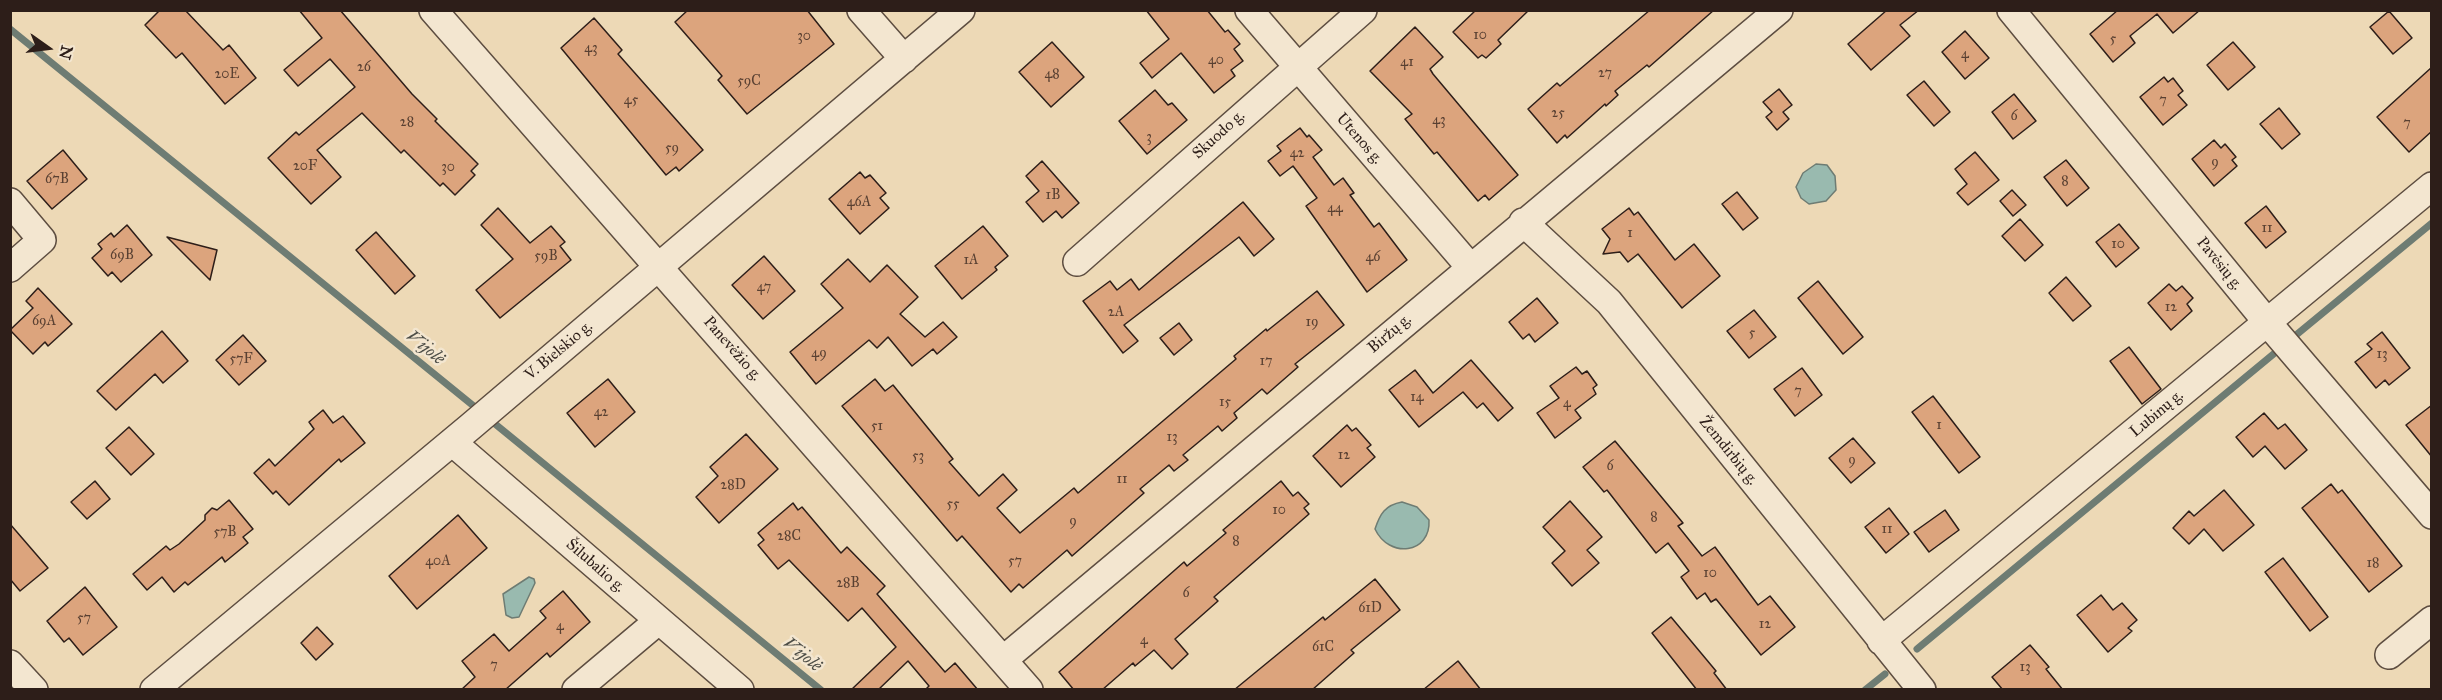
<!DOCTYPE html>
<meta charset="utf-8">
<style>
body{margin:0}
#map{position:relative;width:2442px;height:700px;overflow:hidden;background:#edd9b6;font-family:"IM FELL Great Primer",serif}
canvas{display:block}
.frame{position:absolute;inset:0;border:12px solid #2d1e19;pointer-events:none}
.north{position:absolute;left:18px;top:18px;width:60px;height:60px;-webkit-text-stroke:4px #f3e6d0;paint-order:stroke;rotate:104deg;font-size:16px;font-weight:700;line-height:24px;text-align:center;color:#2d1e19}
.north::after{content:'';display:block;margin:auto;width:21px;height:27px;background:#2d1e19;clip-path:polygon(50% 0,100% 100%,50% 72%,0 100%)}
</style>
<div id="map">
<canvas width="2442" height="700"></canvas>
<div class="frame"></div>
<div class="north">N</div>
</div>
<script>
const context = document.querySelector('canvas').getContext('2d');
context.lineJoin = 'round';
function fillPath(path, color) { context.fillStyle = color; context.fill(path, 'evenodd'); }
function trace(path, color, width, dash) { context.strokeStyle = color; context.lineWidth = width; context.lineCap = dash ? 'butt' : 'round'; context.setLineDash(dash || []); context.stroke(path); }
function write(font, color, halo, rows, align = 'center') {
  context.font = font + ' "IM FELL Great Primer",serif'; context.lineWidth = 5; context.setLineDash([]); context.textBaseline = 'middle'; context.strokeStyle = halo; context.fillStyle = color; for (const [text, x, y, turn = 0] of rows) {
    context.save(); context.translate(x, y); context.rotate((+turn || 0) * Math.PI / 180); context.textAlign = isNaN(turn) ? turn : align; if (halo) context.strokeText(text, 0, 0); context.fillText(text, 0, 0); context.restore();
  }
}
const water = new Path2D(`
 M1816,164L1827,165L1835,176L1836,190L1826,201L1809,204L1801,198L1796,187L1803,173Z
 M1402,502L1417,507L1429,520C1431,554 1389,559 1375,529C1380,514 1385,505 1402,502Z
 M529,577L534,579L535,583L519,617L512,618L506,615L503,594Z`);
fillPath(water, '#99baaf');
trace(water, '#6e7c73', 1.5);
trace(new Path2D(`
 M10,29L481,412
 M2290,340L2432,223
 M489,419L821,690
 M1917,649L2282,347
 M1865,690L1885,674`), '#6e7c73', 7);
const building = new Path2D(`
 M160,10H185L223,50L229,45L256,78L225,104L182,53L176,58L145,25Z
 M299,10H340L412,94L437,119L435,121L478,164L471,171L475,175L455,195L443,183L440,186L404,150L401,153L362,113L317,150L341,177L311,204L268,158L296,132L299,135L355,87L330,59L298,86L284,70L322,38Z
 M688,10H807L834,44L747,114L718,80L722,76L675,22Z
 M1146,10H1207L1225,32L1228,30L1240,44L1234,49L1243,61L1231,70L1235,76L1214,93L1181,53L1152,78L1140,63L1169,39Z
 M1476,10H1529L1498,40L1501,44L1486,58L1482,55L1478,58L1453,32Z
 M1650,10H1714L1649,67L1647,65L1615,91L1618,95L1606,106L1605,104L1567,138L1565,135L1557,143L1528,109L1557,83L1560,86Z
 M1887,10H1919L1900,25L1910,36L1871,70L1848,44Z
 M2118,10H2200L2173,33L2157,14L2130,36L2135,43L2113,62L2090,34Z
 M2389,11L2412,38L2393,54L2370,27Z
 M594,18L622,50L618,54L703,150L679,171L676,167L666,175L561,48Z
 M1415,27L1443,57L1430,69L1433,74L1518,175L1489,200L1485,195L1478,201L1437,152L1434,154L1405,119L1412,114L1370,71Z
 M1965,31L1989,58L1965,79L1942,52Z
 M1052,42L1084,77L1051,107L1019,72Z
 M2233,42L2255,67L2228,90L2207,65Z
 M2432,67V131L2409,152L2377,117Z
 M2164,77L2168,82L2173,78L2183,91L2178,95L2187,105L2163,125L2140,97Z
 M1924,81L1950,112L1934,126L1907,95Z
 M1779,89L1792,105L1783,112L1789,119L1777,130L1766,117L1772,112L1763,102Z
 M1155,90L1168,105L1172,103L1187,120L1147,154L1119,121Z
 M2014,94L2036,121L2013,139L1992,112Z
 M2279,108L2300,134L2282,149L2260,124Z
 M1300,128L1307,137L1309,135L1322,150L1313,157L1334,185L1343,178L1354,193L1350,195L1374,227L1379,223L1407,260L1367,292L1306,206L1317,198L1293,166L1280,176L1268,161L1281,151L1277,146Z
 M2214,140L2221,148L2225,144L2236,157L2232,160L2237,166L2214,186L2192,159Z
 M63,150L87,179L52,209L27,181Z
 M1975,152L1999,180L1968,205L1957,193L1967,184L1955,169Z
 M2066,160L2089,188L2067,206L2044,177Z
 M1042,161L1079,203L1062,218L1056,211L1043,222L1026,202L1039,191L1026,176Z
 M860,172L865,178L870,175L886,193L880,198L889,208L860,234L829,199Z
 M2012,190L2026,205L2013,216L2000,201Z
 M1737,192L1758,218L1743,230L1722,204Z
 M1243,202L1274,239L1254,256L1239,237L1124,325L1138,341L1123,353L1083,301L1110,281L1117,290L1131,279L1139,290Z
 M2266,206L2286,232L2266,248L2245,223Z
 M498,208L530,243L551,226L565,242L560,246L571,260L500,318L476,290L513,259L481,225Z
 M1629,208L1634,215L1638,212L1675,260L1694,244L1720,276L1682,308L1638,254L1628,262L1620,252L1603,254L1610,239L1602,229Z
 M2020,219L2043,245L2025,261L2002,236Z
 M2119,224L2139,248L2116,267L2096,242Z
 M127,225L152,255L121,282L112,272L108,276L92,258L102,249L98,244L111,233L114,237Z
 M983,226L1008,256L995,267L997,270L962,299L935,266Z
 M376,232L415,276L395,294L356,250Z
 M167,237L217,250L210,280Z
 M764,256L795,291L763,319L732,285Z
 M848,259L870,282L887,265L918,297L900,314L925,337L943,322L957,337L937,354L933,349L912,366L888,337L877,348L869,340L816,384L790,352L843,308L821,284Z
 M2066,277L2091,306L2073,321L2049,293Z
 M1818,281L1863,337L1843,354L1798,298Z
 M2169,284L2176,291L2182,286L2193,298L2187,304L2192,311L2171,330L2148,303Z
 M38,288L72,324L48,346L45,342L33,354L10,330L33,308L26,301Z
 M1317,291L1344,325L1295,364L1298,367L1267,394L1262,389L1234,413L1237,418L1222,431L1218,426L1183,455L1188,460L1174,471L1169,465L1140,489L1144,493L1072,556L1067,550L1023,588L1019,584L1011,592L962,536L957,541L842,406L875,379L885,391L893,385L953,459L949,462L979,496L1003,474L1017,490L997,508L1020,533L1074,488L1078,493L1236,359L1234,356L1266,329L1267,331Z
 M1537,298L1558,323L1535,342L1529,334L1523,339L1509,322Z
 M1754,310L1776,337L1749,358L1727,331Z
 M1179,323L1192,340L1174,355L1160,338Z
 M162,331L188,361L163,383L155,374L116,410L97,391Z
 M2382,332L2410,368L2389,385L2385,380L2376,388L2355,362L2372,349L2367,344Z
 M243,335L266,361L239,385L216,360Z
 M2129,347L2161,389L2142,404L2110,361Z
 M1471,360L1513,408L1498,421L1483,403L1477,408L1463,392L1419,427L1389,390L1415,370L1433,393Z
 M1576,367L1582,374L1587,371L1597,385L1593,388L1596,394L1575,410L1581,418L1555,438L1537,413L1559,398L1550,386Z
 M1802,368L1822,395L1795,416L1774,389Z
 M608,379L635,412L595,447L567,413Z
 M1933,396L1980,457L1959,473L1912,412Z
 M2432,405V457L2406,425Z
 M323,410L333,423L343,416L365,443L341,462L339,459L289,505L276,491L273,494L254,473L269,459L275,466L314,429L309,422Z
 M2264,413L2278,429L2285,424L2307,450L2285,469L2265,446L2253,457L2236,437Z
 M1347,425L1352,431L1356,428L1371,445L1367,448L1375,457L1341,487L1313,456Z
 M129,427L154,454L131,475L106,448Z
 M746,434L778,469L719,523L696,497L718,476L710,467Z
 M1853,438L1875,463L1851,483L1829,458Z
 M1615,441L1683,523L1678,526L1702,556L1715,547L1758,605L1770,596L1795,627L1761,655L1716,599L1711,602L1705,593L1697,599L1681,577L1689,571L1668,543L1656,553L1607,490L1604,492L1583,467Z
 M95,481L110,499L87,519L71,502Z
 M1281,481L1293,496L1298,492L1309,504L1304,508L1309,514L1214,597L1218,601L1175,639L1188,654L1172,669L1154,650L1135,666L1133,663L1102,690H1074L1059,672L1184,562L1187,566L1226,533L1223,530Z
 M2331,484L2338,493L2342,490L2402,566L2369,592L2302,508Z
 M2224,490L2254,525L2223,551L2204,529L2189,544L2173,528L2189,511L2194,516Z
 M229,500L253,529L243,537L248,543L225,562L222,557L188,585L185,582L174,592L162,577L147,590L133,574L166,546L170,550L179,544L205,520V515L212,508L217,510Z
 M1570,501L1602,537L1587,550L1599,563L1572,586L1552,563L1565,551L1543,527Z
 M793,503L798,510L802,507L841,553L847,547L885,586L877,594L945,672L955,663L978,690H925L929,686L908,661L878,690H851L896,647L862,608L848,621L789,560L778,569L758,545L764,540L758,533Z
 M1889,508L1909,534L1886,553L1865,527Z
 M1945,510L1959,530L1929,552L1914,532Z
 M458,515L487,548L417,609L389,576Z
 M10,524L48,568L20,591L10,579Z
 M2283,558L2328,617L2310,631L2265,572Z
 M1375,579L1400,610L1351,650L1354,653L1312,690H1234L1323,617L1325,620Z
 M85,587L117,627L83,655L69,638L64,642L47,621Z
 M563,591L590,622L550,657L547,653L505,690H461L475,677L462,661L494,634L509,651L546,618L540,611Z
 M2101,595L2113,610L2122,603L2137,620L2128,628L2132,631L2108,652L2077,615Z
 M1671,617L1716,671L1714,673L1727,690H1697L1652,633Z
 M317,627L333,644L316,660L301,643Z
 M2030,645L2049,667L2046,669L2063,690H2003L1992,677Z
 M1458,661L1481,690H1423Z`);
fillPath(building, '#dca47d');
trace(building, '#2d1e19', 1.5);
const minor = new Path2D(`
 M433,10L1029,690
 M861,10L904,59
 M1249,10L1470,267
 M2011,10L2267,322L2432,515
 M10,202L42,240L10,268
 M1523,222L1609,302L1922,690
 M1077,262L1363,10
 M452,442L740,690
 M1881,641L2432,186
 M2389,655L2432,620
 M1003,660L1779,10
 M10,664L34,690
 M154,690L470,427L961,10
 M576,690L658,621`);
trace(minor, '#5d4d40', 30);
trace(minor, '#f3e6d0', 27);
write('14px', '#594032', null, [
 ["10",1480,36],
 ["30",804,37],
 ["5",2113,40],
 ["43",591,49],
 ["4",1965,55],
 ["40",1216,61],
 ["41",1407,63],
 ["26",364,68],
 ["27",1605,74],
 ["20E",227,75],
 ["48",1052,75],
 ["59C",749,82],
 ["45",631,101],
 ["7",2163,101],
 ["25",1558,114],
 ["6",2014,117],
 ["43",1439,121],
 ["28",407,123],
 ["7",2407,124],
 ["3",1149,138],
 ["59",672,149],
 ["42",1297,154],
 ["9",2215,163],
 ["20F",305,167],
 ["30",448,168],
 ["67B",57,180],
 ["8",2065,182],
 ["1B",1053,196],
 ["46A",859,203],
 ["44",1335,209],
 ["11",2267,229],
 ["1",1630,234],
 ["10",2118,245],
 ["69B",122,256],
 ["59B",546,257],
 ["46",1373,258],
 ["1A",971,261],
 ["47",764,288],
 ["12",2171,308],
 ["2A",1116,313],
 ["69A",44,322],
 ["19",1312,323],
 ["5",1752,334],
 ["49",819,354],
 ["13",2382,355],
 ["57F",241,360],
 ["17",1266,362],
 ["7",1798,392],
 ["14",1417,398],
 ["15",1225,403],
 ["4",1567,404],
 ["42",601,413],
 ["1",1939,426],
 ["51",877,427],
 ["13",1172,438],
 ["12",1344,456],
 ["53",918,457],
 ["9",1852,461],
 ["6",1610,467],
 ["11",1122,480],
 ["28D",733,486],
 ["55",953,505],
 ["10",1279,511],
 ["8",1654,518],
 ["9",1073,522],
 ["11",1887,530],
 ["57B",225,533],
 ["28C",789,537],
 ["8",1236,542],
 ["40A",438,562],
 ["57",1015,562],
 ["18",2373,564],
 ["10",1710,574],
 ["28B",848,584],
 ["6",1186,594],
 ["61D",1370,609],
 ["57",84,619],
 ["12",1765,625],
 ["4",560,627],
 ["4",1144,641],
 ["61C",1323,648],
 ["7",494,666],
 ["13",2025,668]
]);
write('16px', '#2d1e19', '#f3e6d0', [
 ["Skuodo g.",1219,135,-42],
 ["Utenos g.",1359,139,49],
 ["Pavėsių g.",2219,264,51],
 ["Biržų g.",1390,334,-40],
 ["Panevėžio g.",732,349,49],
 ["V. Bielskio g.",559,351,-40],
 ["Lubinų g.",2157,414,-40],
 ["Žemdirbių g.",1728,451,51],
 ["Šilubalio g.",595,566,41]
]);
write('italic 18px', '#4d4d46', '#f3e6d0', [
 ["Vijolė",425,348,39],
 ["Vijolė",802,655,39]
]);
</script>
